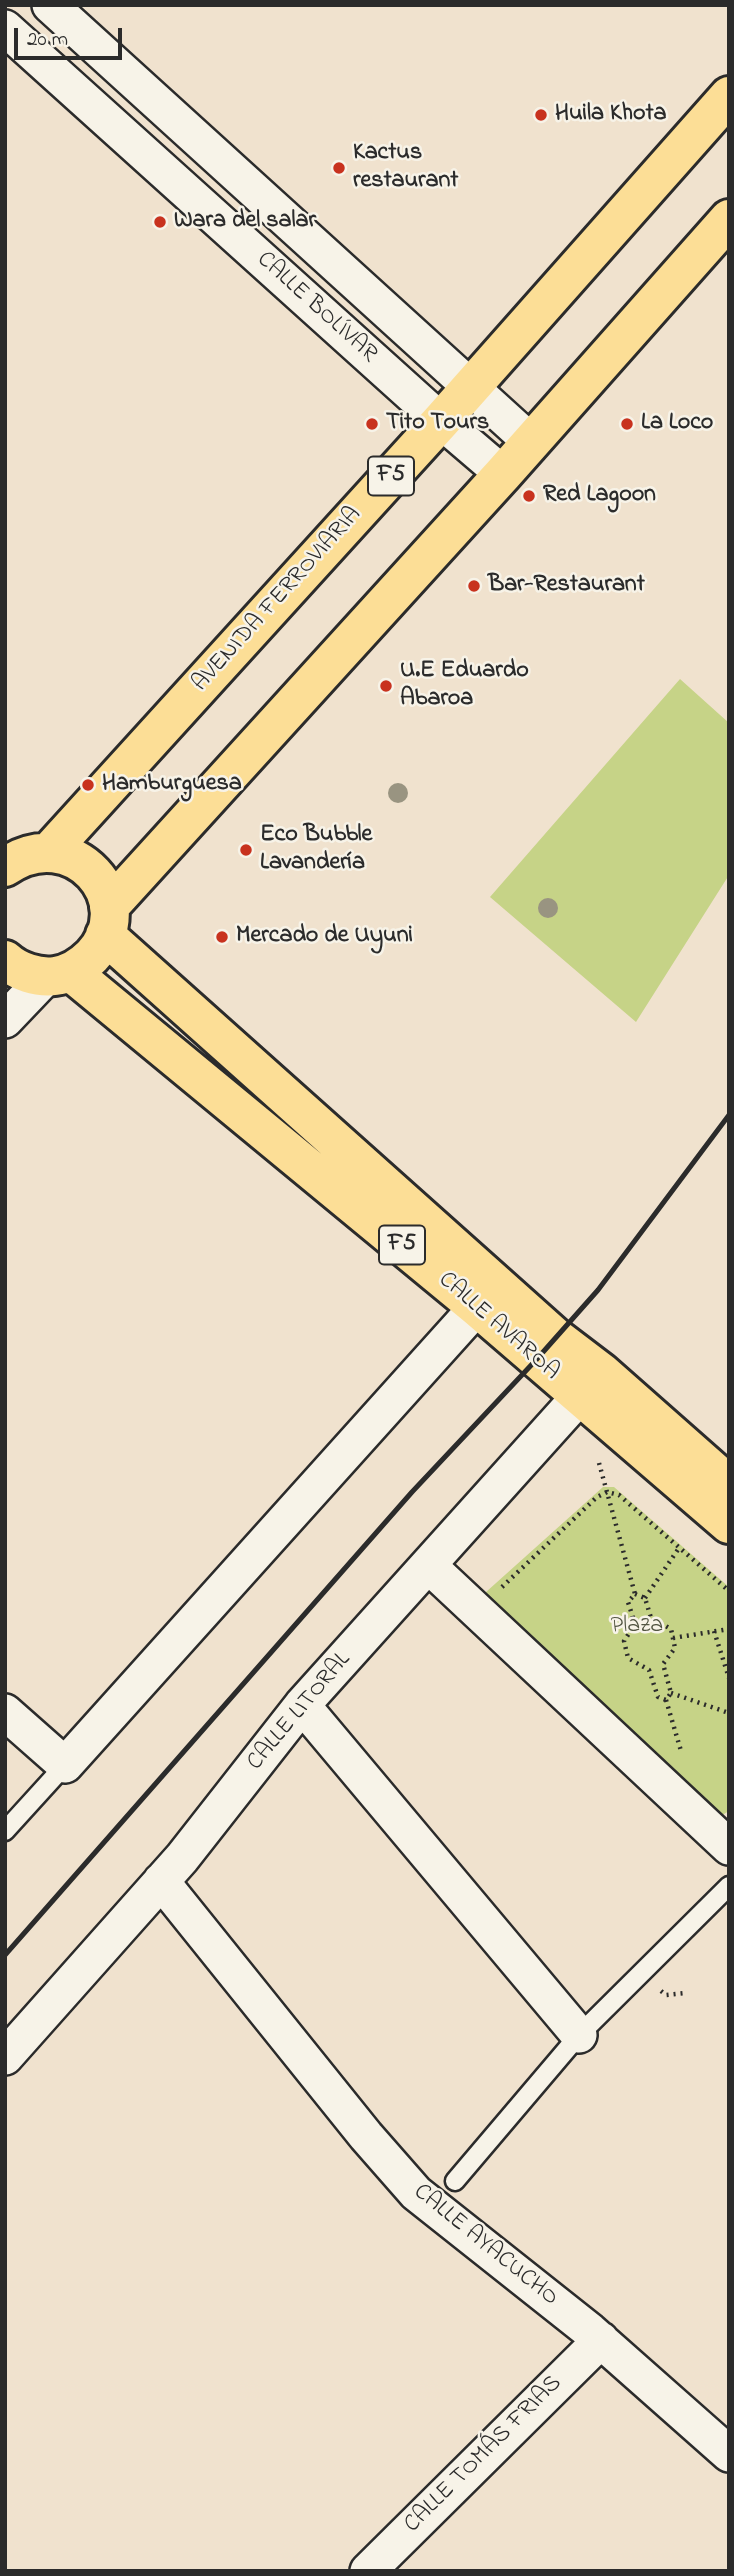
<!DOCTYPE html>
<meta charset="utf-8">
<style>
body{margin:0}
#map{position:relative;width:734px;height:2576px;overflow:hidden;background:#f0e2ce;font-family:"Indie Flower",sans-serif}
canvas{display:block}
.frame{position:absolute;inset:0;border:7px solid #2b2b2b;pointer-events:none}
.scale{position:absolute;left:14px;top:28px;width:108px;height:32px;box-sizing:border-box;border:4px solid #2b2b2b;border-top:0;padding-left:9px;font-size:21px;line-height:24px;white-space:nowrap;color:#2b2b2b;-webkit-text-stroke:5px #f7f3e8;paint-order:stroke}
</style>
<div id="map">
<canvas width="734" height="2576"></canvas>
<div class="frame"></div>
<div class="scale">20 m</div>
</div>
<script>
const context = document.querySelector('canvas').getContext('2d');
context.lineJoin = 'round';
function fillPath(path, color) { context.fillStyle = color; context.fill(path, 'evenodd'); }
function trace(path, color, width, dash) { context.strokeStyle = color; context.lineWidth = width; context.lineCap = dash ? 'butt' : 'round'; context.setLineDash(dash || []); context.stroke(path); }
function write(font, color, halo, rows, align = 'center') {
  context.font = font + ' "Indie Flower",sans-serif'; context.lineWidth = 5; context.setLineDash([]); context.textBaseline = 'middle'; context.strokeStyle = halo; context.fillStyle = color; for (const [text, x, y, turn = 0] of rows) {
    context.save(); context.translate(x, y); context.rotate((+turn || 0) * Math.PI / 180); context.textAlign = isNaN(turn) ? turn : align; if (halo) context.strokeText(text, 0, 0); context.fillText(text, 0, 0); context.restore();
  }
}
fillPath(new Path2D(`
 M680,679L729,723V875L636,1022L490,897Z
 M603,1487H614L729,1587V1811L719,1817L482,1601L486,1592Z`), '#c6d387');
const lane = new Path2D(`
 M5,1831L65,1765
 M455,2181L579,2035L729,1886`);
const street = new Path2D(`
 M50,5L531,442
 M5,28L441,421L503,474
 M5,1020L46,977
 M428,1565L729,1847
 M302,1705L579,2035
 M5,1712L65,1765L477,1307
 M161,1881L366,2136L416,2193L590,2331L729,2454
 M5,2057L182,1858L302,1705L598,1376
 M368,2571L601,2340`);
const highway = new Path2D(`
 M50,851L441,421L729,96
 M5,867C72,820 144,901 92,956C82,966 70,974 55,976C38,978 18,972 5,960
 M109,907L503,474L729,219
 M105,935L555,1337L601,1372L729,1485
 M71,972L477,1307L729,1524`);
trace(lane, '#2b2b2b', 23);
trace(street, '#2b2b2b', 40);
trace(highway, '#2b2b2b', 44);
trace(new Path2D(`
 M599,1463L635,1594
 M502,1587L597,1497L607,1492L619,1495L729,1591
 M635,1594L645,1598L651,1618L671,1629L675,1648L663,1664L671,1693L666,1700L658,1697L649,1670L628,1658L624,1641L635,1624L628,1602Z
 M645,1598L679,1548
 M714,1631L729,1678
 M673,1638L729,1629
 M671,1693L729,1713
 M666,1700L681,1751
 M661,1991L666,1995L686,1993`), '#2b2b2b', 4.5, [2, 5]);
trace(lane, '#f7f3e8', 18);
trace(street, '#f7f3e8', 35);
trace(highway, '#fcde96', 38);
trace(new Path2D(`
 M5,1955L412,1492L536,1360L598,1290L729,1115`), '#2b2b2b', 5);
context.fillStyle = '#999481';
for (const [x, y] of [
 [398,793],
 [548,908]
]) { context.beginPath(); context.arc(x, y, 10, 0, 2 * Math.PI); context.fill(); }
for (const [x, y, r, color] of [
 [541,115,7,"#c8321e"],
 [339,168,7,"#c8321e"],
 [160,222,7,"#c8321e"],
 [372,424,7,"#c8321e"],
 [627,424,7,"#c8321e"],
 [529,496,7,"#c8321e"],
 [474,586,7,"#c8321e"],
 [386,686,7,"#c8321e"],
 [88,785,7,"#c8321e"],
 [246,850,7,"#c8321e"],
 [222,937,7,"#c8321e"]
]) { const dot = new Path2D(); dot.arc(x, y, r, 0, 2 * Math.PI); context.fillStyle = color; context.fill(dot); trace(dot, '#f7f3e8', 2.5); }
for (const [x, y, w] of [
 [391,476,46],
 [402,1245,46]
]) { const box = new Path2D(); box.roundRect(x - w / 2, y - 19.5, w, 39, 5); context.fillStyle = '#f7f3e8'; context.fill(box); trace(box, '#2b2b2b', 2); }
write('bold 23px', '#2b2b2b', null, [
 ["F5",391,476],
 ["F5",402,1245]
]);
write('bold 24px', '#2b2b2b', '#f7f3e8', [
 ["Huila Khota",555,115],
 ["Kactus",353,154],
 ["restaurant",353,182],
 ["Wara del salar",174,222],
 ["Tito Tours",386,424],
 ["La Loco",641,424],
 ["Red Lagoon",543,496],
 ["Bar-Restaurant",488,586],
 ["U.E Eduardo",400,672],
 ["Abaroa",400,700],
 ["Hamburguesa",102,785],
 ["Eco Bubble",260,836],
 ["Lavandería",260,864],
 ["Mercado de Uyuni",236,937]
], 'left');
write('24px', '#2b2b2b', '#f7f3e8', [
 ["CALLE BOLÍVAR",316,308,42],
 ["AVENIDA FERROVIARIA",278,600,-48],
 ["CALLE AVAROA",498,1327,41],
 ["CALLE LITORAL",300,1712,-50],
 ["CALLE AYACUCHO",485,2246,39],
 ["CALLE TOMÁS FRIAS",484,2455,-45]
]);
write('24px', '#525542', '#f7f3e8', [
 ["Plaza",637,1627]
]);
</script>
